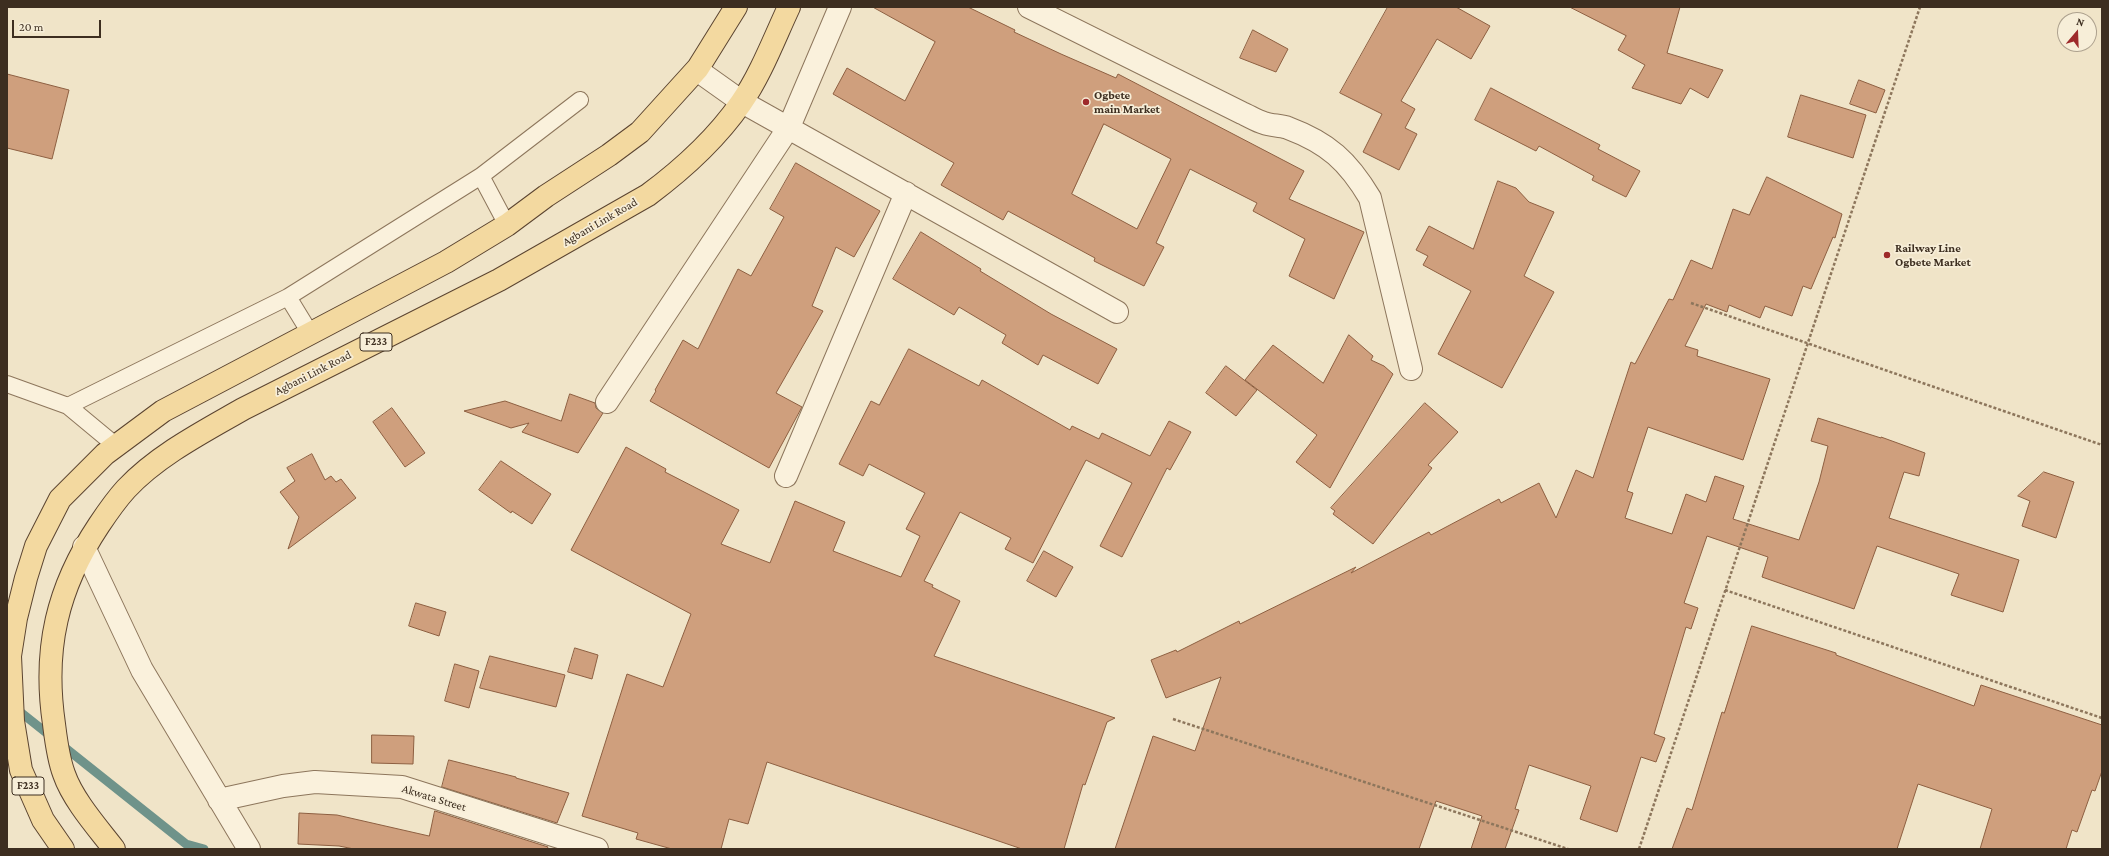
<!DOCTYPE html>
<style>
body{margin:0}
#map{position:relative;width:2109px;height:856px;overflow:hidden;background:#f0e4c8;font-family:"Crimson Pro",serif}
canvas{display:block}
.frame{position:absolute;inset:0;border:8px solid #3d2e20;pointer-events:none}
.north{position:absolute;left:2057px;top:12px;width:40px;height:40px;box-sizing:border-box;background:#f7eed8;border:1px solid #ada18e;border-radius:50%;rotate:19deg;font-size:11px;font-weight:700;line-height:16px;text-align:center;color:#3d2e20}
.north::after{content:'';display:block;margin:auto;width:14px;height:18px;background:#9e2a2b;clip-path:polygon(50% 0,100% 100%,50% 72%,0 100%)}
.scale{position:absolute;left:12px;top:20px;width:89px;height:18px;box-sizing:border-box;border:2px solid #3d2e20;border-top:0;padding-left:5px;font-size:12px;line-height:14px;white-space:nowrap;color:#3d2e20;-webkit-text-stroke:3px #f7eed8;paint-order:stroke}
</style>
<div id="map">
<canvas width="2109" height="856"></canvas>
<div class="frame"></div>
<div class="north">N</div>
<div class="scale">20 m</div>
</div>
<script>
const context = document.querySelector('canvas').getContext('2d');
context.lineJoin = 'round';
function trace(path, color, width, dash) { context.strokeStyle = color; context.lineWidth = width; context.lineCap = dash ? 'butt' : 'round'; context.setLineDash(dash || []); context.stroke(path); }
function fillPath(path, color) { context.fillStyle = color; context.fill(path, 'evenodd'); }
function write(font, color, halo, rows, align = 'center') {
  context.font = font + ' "Crimson Pro",serif'; context.lineWidth = 3.5; context.setLineDash([]); context.textBaseline = 'middle'; context.strokeStyle = halo; context.fillStyle = color; for (const [text, x, y, turn = 0] of rows) {
    context.save(); context.translate(x, y); context.rotate((+turn || 0) * Math.PI / 180); context.textAlign = isNaN(turn) ? turn : align; if (halo) context.strokeText(text, 0, 0); context.fillText(text, 0, 0); context.restore();
  }
}
trace(new Path2D(`
 M14,707L186,844L204,849`), '#6f938a', 9);
const building = new Path2D(`
 M873,7H968L1015,30L1014,32L1061,54L1116,78L1118,74L1304,171L1289,199L1364,232L1334,299L1289,276L1305,239L1253,211L1257,203L1190,169L1156,243L1164,247L1144,286L1094,261L1095,258L1008,211L1003,220L941,185L954,163L833,94L847,68L905,101L935,42ZM1104,124L1171,159L1137,229L1072,194Z
 M1388,7H1456L1490,26L1471,59L1437,39L1401,101L1415,109L1405,128L1417,134L1399,170L1363,152L1382,114L1340,93Z
 M1570,7H1680L1667,53L1723,70L1708,98L1690,88L1681,104L1632,88L1645,65L1618,50L1626,36Z
 M1253,30L1288,49L1276,72L1240,58Z
 M7,74L69,90L52,159L7,148Z
 M1859,80L1885,90L1876,113L1850,104Z
 M1491,88L1600,145L1598,149L1640,171L1626,197L1592,180L1594,176L1539,146L1536,151L1475,120Z
 M1801,95L1866,115L1853,158L1788,137Z
 M796,163L880,211L854,257L836,247L812,306L823,311L776,393L802,407L769,468L650,401L656,391L655,390L683,340L698,349L738,269L751,276L784,217L770,209Z
 M1767,177L1842,214L1835,238L1833,237L1811,289L1803,286L1792,316L1765,306L1760,318L1729,305L1727,312L1706,304L1685,346L1698,350L1697,356L1770,379L1743,460L1648,427L1627,491L1633,493L1625,518L1672,534L1686,494L1706,502L1715,476L1744,486L1733,519L1799,540L1819,482L1828,446L1811,441L1818,418L1881,438V437L1925,453L1919,476L1904,472L1889,518L2019,560L2003,612L1951,595L1959,574L1877,546L1854,609L1762,577L1768,557L1707,536L1684,603L1698,608L1691,629L1686,627L1654,734L1665,738L1656,762L1641,757L1617,832L1580,819L1591,786L1529,765L1515,809L1519,810L1505,849H1471L1482,816L1436,801L1419,849H1115L1153,736L1195,751L1221,677L1166,698L1151,660L1176,650L1177,652L1239,621L1240,624L1356,567L1351,573L1429,532L1431,535L1499,499L1501,503L1539,483L1556,518L1576,470L1593,478L1631,362L1635,364L1669,299L1673,300L1691,260L1712,269L1733,209L1749,215Z
 M1498,181L1516,188L1529,202L1554,212L1524,276L1554,292L1502,388L1438,354L1471,291L1423,265L1428,256L1416,250L1429,226L1473,249Z
 M921,232L981,269L980,271L1051,314L1117,349L1098,384L1043,355L1038,365L1002,343L1006,335L959,307L954,315L893,279Z
 M1349,335L1373,356L1371,360L1384,366L1393,374L1330,488L1296,462L1317,435L1245,380L1273,345L1323,383Z
 M909,349L979,386L982,380L1070,430L1072,426L1099,439L1102,433L1150,456L1169,421L1191,432L1170,470L1167,468L1122,557L1100,546L1132,483L1086,460L1033,563L1005,549L1011,538L960,512L924,581L933,585L932,587L960,601L934,656L1115,718L1107,722L1085,785L1083,784L1064,849H1022L767,762L748,824L729,819L721,849H672L636,839L638,833L582,816L627,674L663,687L691,614L571,550L626,447L666,469L665,472L739,510L721,544L770,563L795,501L845,522L833,551L901,577L920,536L906,529L925,493L869,464L863,476L839,464L871,401L879,405Z
 M1226,366L1257,390L1236,416L1206,393Z
 M570,394L595,403L596,408L603,413L578,453L522,432L529,423L511,428L464,411L505,401L561,421Z
 M1425,403L1458,432L1428,465L1432,468L1373,544L1333,514L1335,511L1331,508Z
 M392,408L425,453L405,467L373,422Z
 M312,454L325,480L331,476L336,482L341,479L356,498L288,549L299,517L280,492L295,481L287,468Z
 M501,461L551,494L532,524L512,511L511,513L479,490Z
 M2044,472L2074,482L2056,538L2022,526L2030,501L2018,496Z
 M1044,551L1073,567L1056,597L1027,581Z
 M416,603L446,612L439,636L409,626Z
 M1752,626L1836,653V655L1974,706L1981,685L2102,725V771L2095,791L2092,790L2077,832L2072,830L2066,849H1980L1992,809L1918,784L1897,849H1672L1687,808L1692,810L1722,712L1724,713Z
 M575,648L598,655L592,679L568,672Z
 M490,656L565,675L556,707L480,688Z
 M455,664L479,671L469,708L445,701Z
 M372,735L414,736L413,764L372,763Z
 M449,760L516,777V778L569,793L557,823L442,787Z
 M435,811L548,847L547,849H354L339,846L298,844L299,813L337,815L429,836Z`);
fillPath(building, '#cf9f7d');
trace(building, '#8d5f41', 1);
const service = new Path2D(`
 M481,176L507,225
 M288,297L310,333
 M7,384L68,406L115,445
 M68,406L288,297L481,176L580,100`);
const minor = new Path2D(`
 M1029,7L1242,113C1249,116 1257,121 1264,123C1272,126 1281,125 1288,128C1328,143 1348,161 1370,198L1411,369
 M697,70L742,102L1117,312
 M607,402L789,127L840,7
 M786,476L906,193
 M84,547L142,670L249,849
 M219,800L283,786L315,782L402,787L597,849`);
const primary = new Path2D(`
 M63,849L43,820L21,770L13,721L10,656L16,618L26,578L36,546L60,499L105,454L163,411L446,262L507,225L546,196L609,155L640,132L698,68L736,7
 M114,849C97,827 73,800 64,774C58,758 56,740 54,724C43,649 57,588 99,525C107,513 116,500 126,489C158,455 203,432 243,409L499,280L648,195C683,169 716,139 741,103C761,74 774,39 789,7`);
trace(service, '#8d765c', 18);
trace(minor, '#8d765c', 24);
trace(primary, '#5b4430', 24);
trace(new Path2D(`
 M1691,303L2102,445
 M1725,590L2102,718
 M1173,719L1568,849
 M1639,849L1920,7`), '#8d765c', 2.5, [3, 2]);
trace(service, '#faf1dc', 16);
trace(minor, '#faf1dc', 22);
trace(primary, '#f3d9a0', 22);
for (const [x, y, r, color] of [
 [1086,102,4,"#9e2a2b"],
 [1887,255,4,"#9e2a2b"]
]) { const dot = new Path2D(); dot.arc(x, y, r, 0, 2 * Math.PI); context.fillStyle = color; context.fill(dot); trace(dot, '#f7eed8', 1.5); }
for (const [x, y, w] of [
 [376,342,32],
 [28,786,32]
]) { const box = new Path2D(); box.roundRect(x - w / 2, y - 9, w, 18, 3); context.fillStyle = '#f7eed8'; context.fill(box); trace(box, '#3d2e20', 1); }
write('bold 11px', '#3d2e20', null, [
 ["F233",376,342],
 ["F233",28,786]
]);
write('bold 12px', '#3d2e20', '#f7eed8', [
 ["Ogbete",1094,95],
 ["main Market",1094,109],
 ["Railway Line",1895,248],
 ["Ogbete Market",1895,262]
], 'left');
write('12px', '#3d2e20', '#f7eed8', [
 ["Agbani Link Road",600,222,-30],
 ["Agbani Link Road",313,373,-27],
 ["Akwata Street",434,798,17]
]);
</script>
